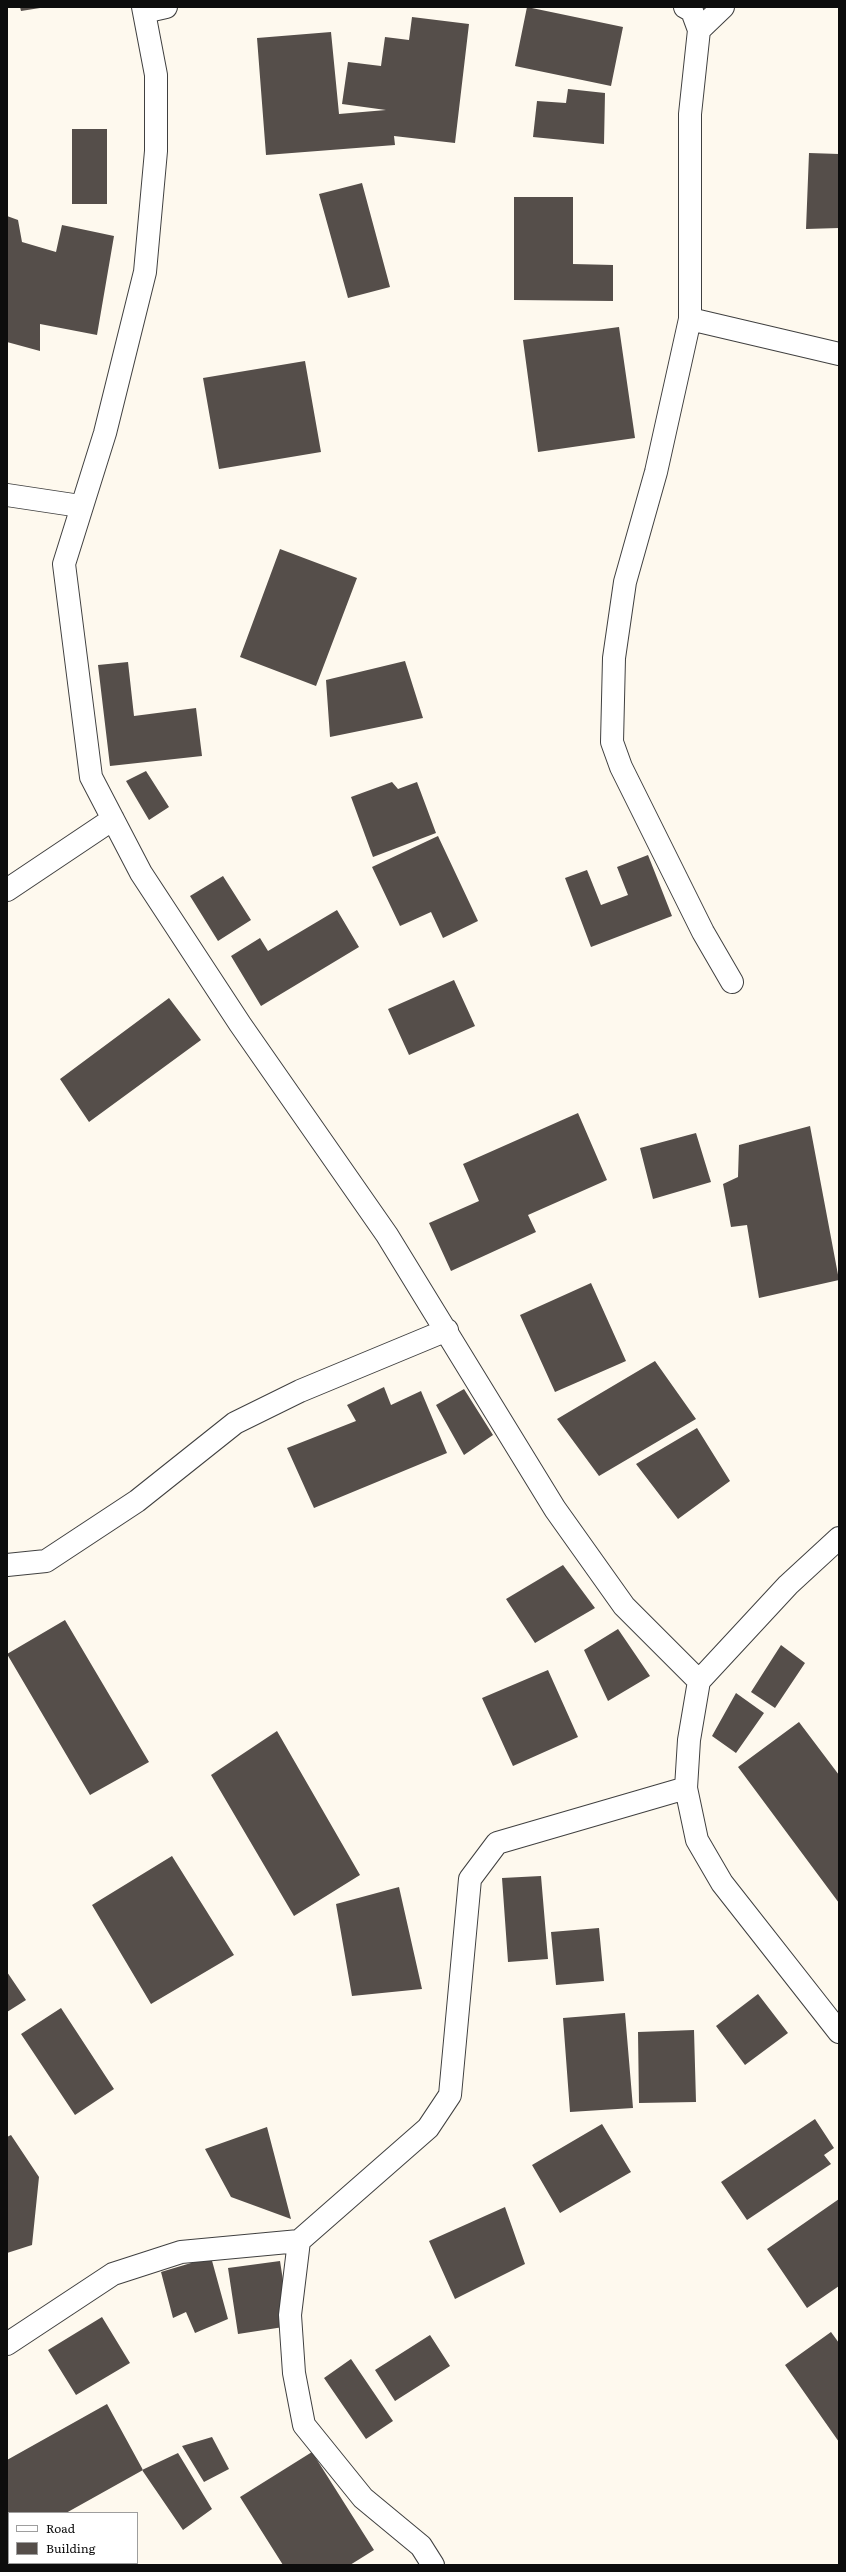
<!DOCTYPE html>
<style>
body{margin:0}
#map{position:relative;width:846px;height:2572px;overflow:hidden;background:#fef9ee;font-family:Literata,serif}
canvas{display:block}
.frame{position:absolute;inset:0;border:8px solid #0d0d0d;pointer-events:none}
.legend{position:absolute;left:8px;top:2512px;width:130px;height:52px;box-sizing:border-box;background:#fff;border:1px solid #9e9e9e;margin:0;padding:5px 7px;list-style:none;font-size:12px;color:#0d0d0d}
.legend li{display:flex;align-items:center;gap:8px;height:20px}
.legend b{width:20px;border:1px solid #9e9e9e}
</style>
<div id="map">
<canvas width="846" height="2572"></canvas>
<div class="frame"></div>
<ul class="legend">
<li><b style="height:5px;background:#fff"></b>Road</li>
<li><b style="height:11px;background:#554e4a"></b>Building</li>
</ul>
</div>
<script>
const context = document.querySelector('canvas').getContext('2d');
context.lineJoin = 'round';
function fillPath(path, color) { context.fillStyle = color; context.fill(path, 'evenodd'); }
function trace(path, color, width, dash) { context.strokeStyle = color; context.lineWidth = width; context.lineCap = dash ? 'butt' : 'round'; context.setLineDash(dash || []); context.stroke(path); }
fillPath(new Path2D(`
 M20,7H40V8L21,11Z
 M527,7L623,27L611,86L515,66Z
 M412,17L469,24L455,143L394,136L395,145L266,155L257,38L331,32L339,114L386,110L342,104L348,62L381,66L385,37L409,40Z
 M568,89L605,93L604,144L533,137L537,101L566,103Z
 M72,129H107V204H72Z
 M809,153L839,154V228L806,229Z
 M362,183L390,287L348,298L319,194Z
 M514,197H573V264L613,265V301L514,300Z
 M7,216L18,220L22,242L56,252L62,225L114,236L97,335L40,324V351L7,342Z
 M619,327L635,438L538,452L523,340Z
 M305,361L321,452L219,469L203,378Z
 M280,549L357,578L316,686L240,657Z
 M405,661L423,718L330,737L326,680Z
 M128,662L134,716L196,708L202,756L110,766L98,665Z
 M146,771L169,807L149,820L126,781Z
 M392,782L398,789L417,782L436,833L373,857L351,797Z
 M438,836L478,921L443,938L431,912L400,926L372,867Z
 M648,855L672,916L591,947L565,878L587,870L601,905L628,895L617,867Z
 M223,876L251,920L218,941L190,896Z
 M337,910L359,947L261,1006L231,956L260,938L268,951Z
 M454,980L475,1026L409,1055L388,1009Z
 M169,998L201,1040L89,1122L60,1079Z
 M578,1113L607,1180L528,1215L536,1232L451,1271L429,1223L479,1201L463,1164Z
 M810,1126L839,1280L759,1298L747,1225L731,1227L723,1184L738,1177L739,1145Z
 M696,1133L711,1182L653,1199L640,1148Z
 M591,1283L626,1361L555,1392L520,1315Z
 M655,1361L696,1419L599,1476L557,1419Z
 M384,1387L391,1405L421,1391L447,1453L314,1508L287,1448L356,1421L347,1405Z
 M464,1389L493,1435L464,1455L436,1405Z
 M697,1428L730,1481L678,1519L636,1464Z
 M563,1565L595,1608L535,1643L506,1599Z
 M65,1620L149,1762L90,1795L7,1654Z
 M618,1629L650,1676L608,1701L584,1650Z
 M781,1645L805,1663L775,1708L751,1692Z
 M548,1670L578,1737L513,1766L482,1698Z
 M736,1693L764,1713L736,1753L712,1736Z
 M799,1722L839,1775V1903L738,1767Z
 M277,1731L360,1875L294,1916L211,1775Z
 M172,1856L234,1955L151,2004L92,1905Z
 M541,1876L548,1959L508,1962L502,1878Z
 M399,1887L422,1989L352,1996L336,1904Z
 M599,1928L604,1981L556,1985L551,1932Z
 M7,1972L26,2000L7,2012Z
 M758,1994L788,2033L745,2065L716,2026Z
 M61,2008L114,2089L75,2115L21,2034Z
 M625,2013L633,2108L570,2112L563,2018Z
 M694,2030L696,2102L639,2103L638,2032Z
 M815,2119L834,2148L824,2155L831,2164L747,2220L721,2182Z
 M602,2124L631,2172L560,2213L532,2165Z
 M267,2127L291,2219L231,2197L205,2149Z
 M11,2135L39,2177L32,2245L7,2253V2137Z
 M839,2199V2286L807,2308L767,2249Z
 M505,2207L525,2264L455,2299L429,2241Z
 M211,2257L228,2319L195,2333L186,2312L173,2318L161,2272Z
 M280,2261L290,2326L238,2334L228,2268Z
 M102,2317L130,2363L76,2395L48,2350Z
 M831,2332L839,2343V2442L785,2365Z
 M430,2335L450,2366L395,2401L375,2370Z
 M351,2359L393,2421L366,2439L324,2378Z
 M107,2404L143,2470L66,2513H9V2529L7,2526V2460Z
 M212,2437L229,2469L204,2482L182,2446Z
 M312,2452L374,2550L350,2565H283L240,2497Z
 M178,2453L212,2509L183,2530L142,2470Z`), '#554e4a');
const minor = new Path2D(`
 M143,7L156,75V151L145,272L105,433L64,564L91,777L141,873L240,1024L387,1235L555,1509L624,1606L699,1681
 M685,7L692,11L699,30
 M723,7L699,30L690,114V319L656,472L625,582L614,658L612,742L621,767L703,932L732,982
 M144,12L166,7
 M690,319L839,354
 M7,495L80,506
 M7,890L113,819
 M839,1538L788,1585L699,1681L689,1740L686,1788L697,1840L722,1883L839,2032
 M7,1565L46,1561L137,1501L235,1423L300,1391L447,1330
 M299,2241L290,2315L294,2373L304,2425L363,2498L421,2546L433,2565
 M7,2344L113,2274L181,2252L299,2241L428,2128L450,2095L470,1879L497,1843L686,1788`);
trace(minor, '#404040', 24);
trace(minor, '#fff', 22);
</script>
